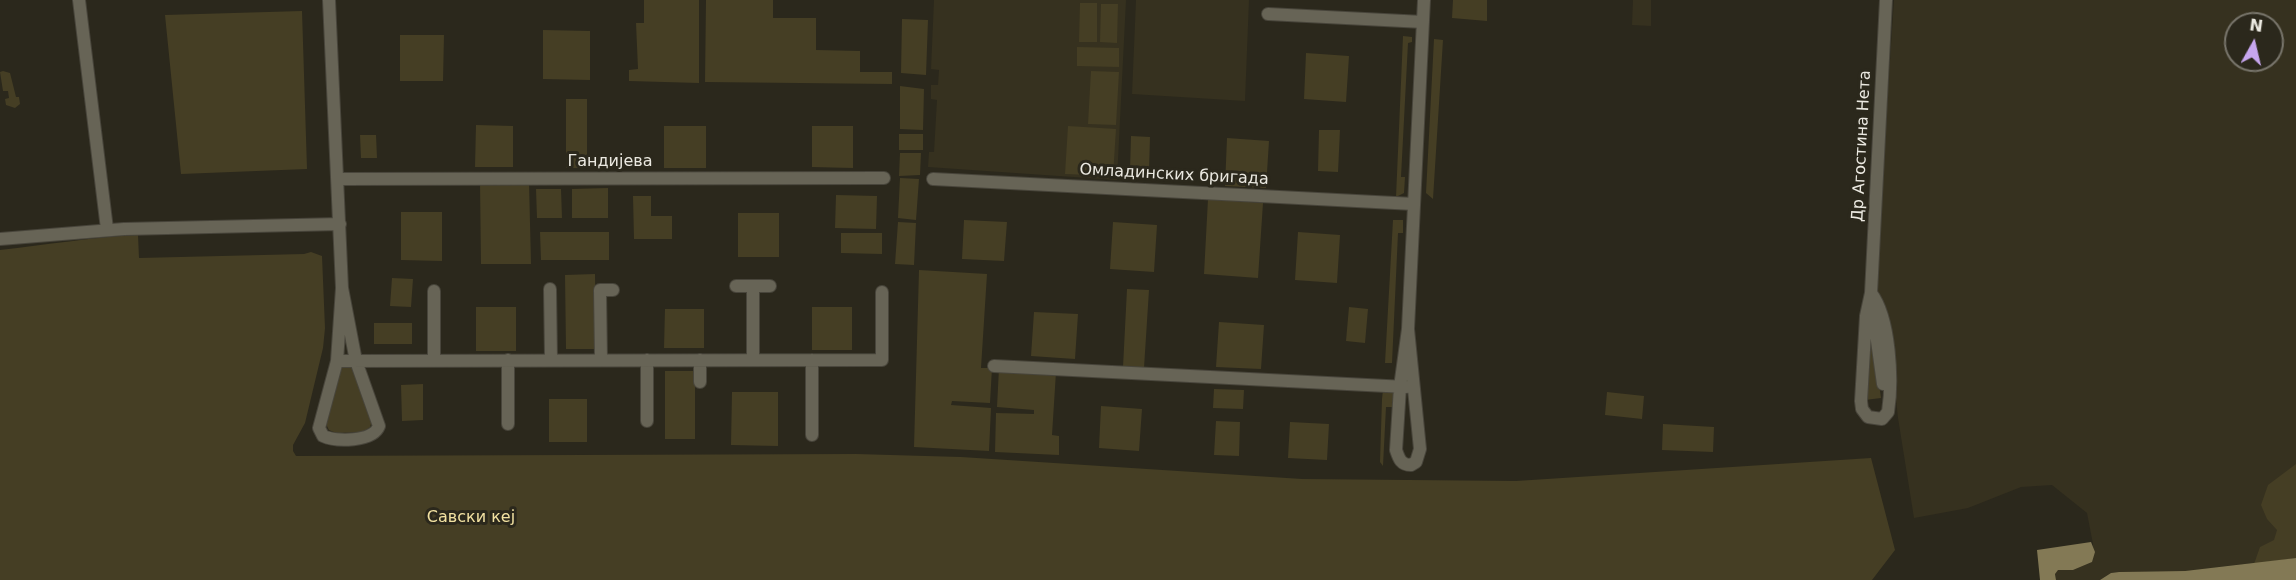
<!DOCTYPE html>
<meta charset="utf-8">
<style>
body{margin:0}
#map{position:relative;width:2296px;height:580px;overflow:hidden;background:#2b281c;font-family:"DejaVu Sans",sans-serif}
canvas{display:block}
.north{position:absolute;left:2224px;top:12px;width:60px;height:60px;box-sizing:border-box;background:#2b281c;border:2px solid #78756b;border-radius:50%;rotate:8deg;font-size:16px;font-weight:700;line-height:24px;text-align:center;color:#ebe9e1}
.north::after{content:'';display:block;margin:auto;width:21px;height:27px;background:#c7a6ef;clip-path:polygon(50% 0,100% 100%,50% 72%,0 100%)}
</style>
<div id="map">
<canvas width="2296" height="580"></canvas>
<div class="north">N</div>
</div>
<script>
const context = document.querySelector('canvas').getContext('2d');
context.lineJoin = 'round';
function fillPath(path, color) { context.fillStyle = color; context.fill(path, 'evenodd'); }
function trace(path, color, width, dash) { context.strokeStyle = color; context.lineWidth = width; context.lineCap = dash ? 'butt' : 'round'; context.setLineDash(dash || []); context.stroke(path); }
function write(font, color, halo, rows, align = 'center') {
  context.font = font + ' "DejaVu Sans",sans-serif'; context.lineWidth = 6; context.setLineDash([]); context.textBaseline = 'middle'; context.strokeStyle = halo; context.fillStyle = color; for (const [text, x, y, turn = 0] of rows) {
    context.save(); context.translate(x, y); context.rotate((+turn || 0) * Math.PI / 180); context.textAlign = isNaN(turn) ? turn : align; if (halo) context.strokeText(text, 0, 0); context.fillText(text, 0, 0); context.restore();
  }
}
fillPath(new Path2D(`
 M934,0H1126L1117,180L928,167L929,152H934L937,100L931,99V85H938L939,70L931,69Z
 M1136,0H1249L1245,101L1132,94Z
 M1633,0H1651V26L1632,25Z
 M1894,0H2296V558L2185,571L2119,572L2111,573L2100,580H2056L2055,573L2058,570H2073L2092,562L2093,544L2087,513L2052,485L2021,487L1968,508L1914,518L1898,418L1892,362L1878,301L1876,274ZM2236,24H2272V60H2236Z`), '#36311f');
fillPath(new Path2D(`
 M644,0H699V83L629,81V70L638,69L636,23H644Z
 M706,0H773V18H816V50L860,51V72H892V84L705,82Z
 M1453,0H1487V21L1452,18Z
 M1080,3H1097V42H1079Z
 M1101,4H1118L1117,43L1100,42Z
 M302,11L307,169L181,174L165,15Z
 M902,19L928,20L926,75L901,73Z
 M543,30L590,31V80L543,79Z
 M400,35H444L443,81H400Z
 M1403,36L1412,37V42L1408,43L1401,177H1405L1404,193L1396,197Z
 M1434,39L1443,40L1433,199L1426,193Z
 M1077,47L1119,48V67L1077,66Z
 M1306,53L1349,56L1346,102L1304,99Z
 M3,71L10,73L16,97H19L20,104L15,108L6,105L5,99L9,98L8,91H3L0,72Z
 M1091,71L1119,72L1116,125L1088,124Z
 M900,86L924,89L923,130L900,129Z
 M566,99H587V168H566Z
 M476,125L513,126V167H475Z
 M664,126H706V168H664Z
 M812,126H853V168L812,167Z
 M1068,126L1116,129L1113,176L1065,174Z
 M1319,130H1340L1338,172L1318,171Z
 M899,134H923V150H899Z
 M360,135H376L377,158H361Z
 M1131,136L1150,137L1149,172L1130,171Z
 M1227,138L1269,141L1266,188L1225,186Z
 M900,153H921L920,175L899,176Z
 M900,178L919,179L916,220L898,218Z
 M480,182H529L531,264H481Z
 M608,188V218H572V189Z
 M536,189H561L562,218H537Z
 M836,195L877,196L876,229L835,228Z
 M633,196H651V216H672V239H634Z
 M1208,199L1263,203L1258,278L1204,274Z
 M401,212H442V261L401,260Z
 M738,213H779V257H738Z
 M964,220L1007,222L1004,261L962,259Z
 M1393,220H1403V233H1398L1392,363H1385Z
 M898,222L916,223L914,265L895,264Z
 M1113,222L1157,225L1154,272L1110,269Z
 M540,232H609V260H541Z
 M1298,232L1340,235L1337,283L1295,280Z
 M841,233H882V254L841,253Z
 M138,235L139,258L304,254L311,252L322,256L325,328L323,348L305,423L293,445V451L296,456L856,454L961,457L1302,479L1516,481L1871,458L1895,550L1872,580H0V250C46,245 92,237 138,235Z
 M919,270L987,274L981,368H992L990,403L952,401L951,405L991,408L989,451L914,447Z
 M595,274L596,349H566L565,275Z
 M392,278L413,279L411,307L390,306Z
 M1127,289L1149,290L1144,368L1123,367Z
 M476,307H516V351H476Z
 M812,307H852V350H812Z
 M1349,307L1368,309L1365,343L1346,341Z
 M665,309H704V348H664Z
 M1869,311L1881,398L1865,400Z
 M1034,312L1078,314L1075,359L1031,356Z
 M1219,322L1264,325L1261,369L1216,367Z
 M374,323H412V344H374Z
 M344,366L353,368L372,421L370,427L363,432L336,433L329,430L326,424L341,368Z
 M999,368L1056,372L1052,435L1059,436V455L995,452L996,413L1034,414V410L997,407Z
 M665,371H695V439H665Z
 M423,384V420L402,421L401,385Z
 M1214,389L1244,390L1243,409L1213,408Z
 M1391,389L1394,395L1395,407H1386L1383,466L1380,462L1382,399L1383,390Z
 M732,392H778V446L731,445Z
 M1607,392L1644,396L1642,419L1605,415Z
 M549,399H587V442H549Z
 M1101,406L1142,409L1139,451L1099,448Z
 M1216,421L1240,422L1239,456L1214,455Z
 M1290,422L1329,424L1327,460L1288,458Z
 M1663,424L1714,427L1713,452L1662,450Z
 M2296,464V558L2254,564L2260,547L2274,540L2277,530L2267,519L2261,505L2268,485Z`), '#453e24');
fillPath(new Path2D(`
 M2091,542L2095,552L2092,562L2073,570H2058L2055,574L2056,580H2040L2037,550Z
 M2296,558V580H2100L2111,573L2119,572L2185,571Z`), '#837955');
const minor = new Path2D(`
 M79,0L107,229
 M329,0L342,288L356,361L379,426C373,442 336,442 323,436L319,428L337,361L342,288
 M1268,14L1423,22
 M337,179L884,178
 M933,179L1414,204
 M0,239L124,229L340,224
 M736,286H770
 M753,286V360
 M550,289L551,360
 M434,291V360
 M1871,293C1890,318 1893,380 1888,412L1882,419L1868,417L1862,409L1861,401L1866,316L1871,293L1886,0
 M1873,312L1883,384
 M1408,329L1420,449L1416,462L1411,465C1401,465 1399,459 1396,450L1400,387L1408,329L1424,0
 M601,360L600,290H613
 M647,360V421
 M700,360V382
 M812,360V435
 M337,361L882,360V292
 M994,366L1406,387
 M508,424V360`);
trace(minor, '#48453b', 14);
trace(minor, '#676456', 12);
write('16px', '#ebe9e1', '#2b281c', [
 ["Др Агостина Нета",1862,146,-87],
 ["Гандијева",610,162],
 ["Омладинских бригада",1174,175,3]
]);
write('16px', '#f2e1a1', '#2b281c', [
 ["Савски кеј",471,518]
]);
</script>
